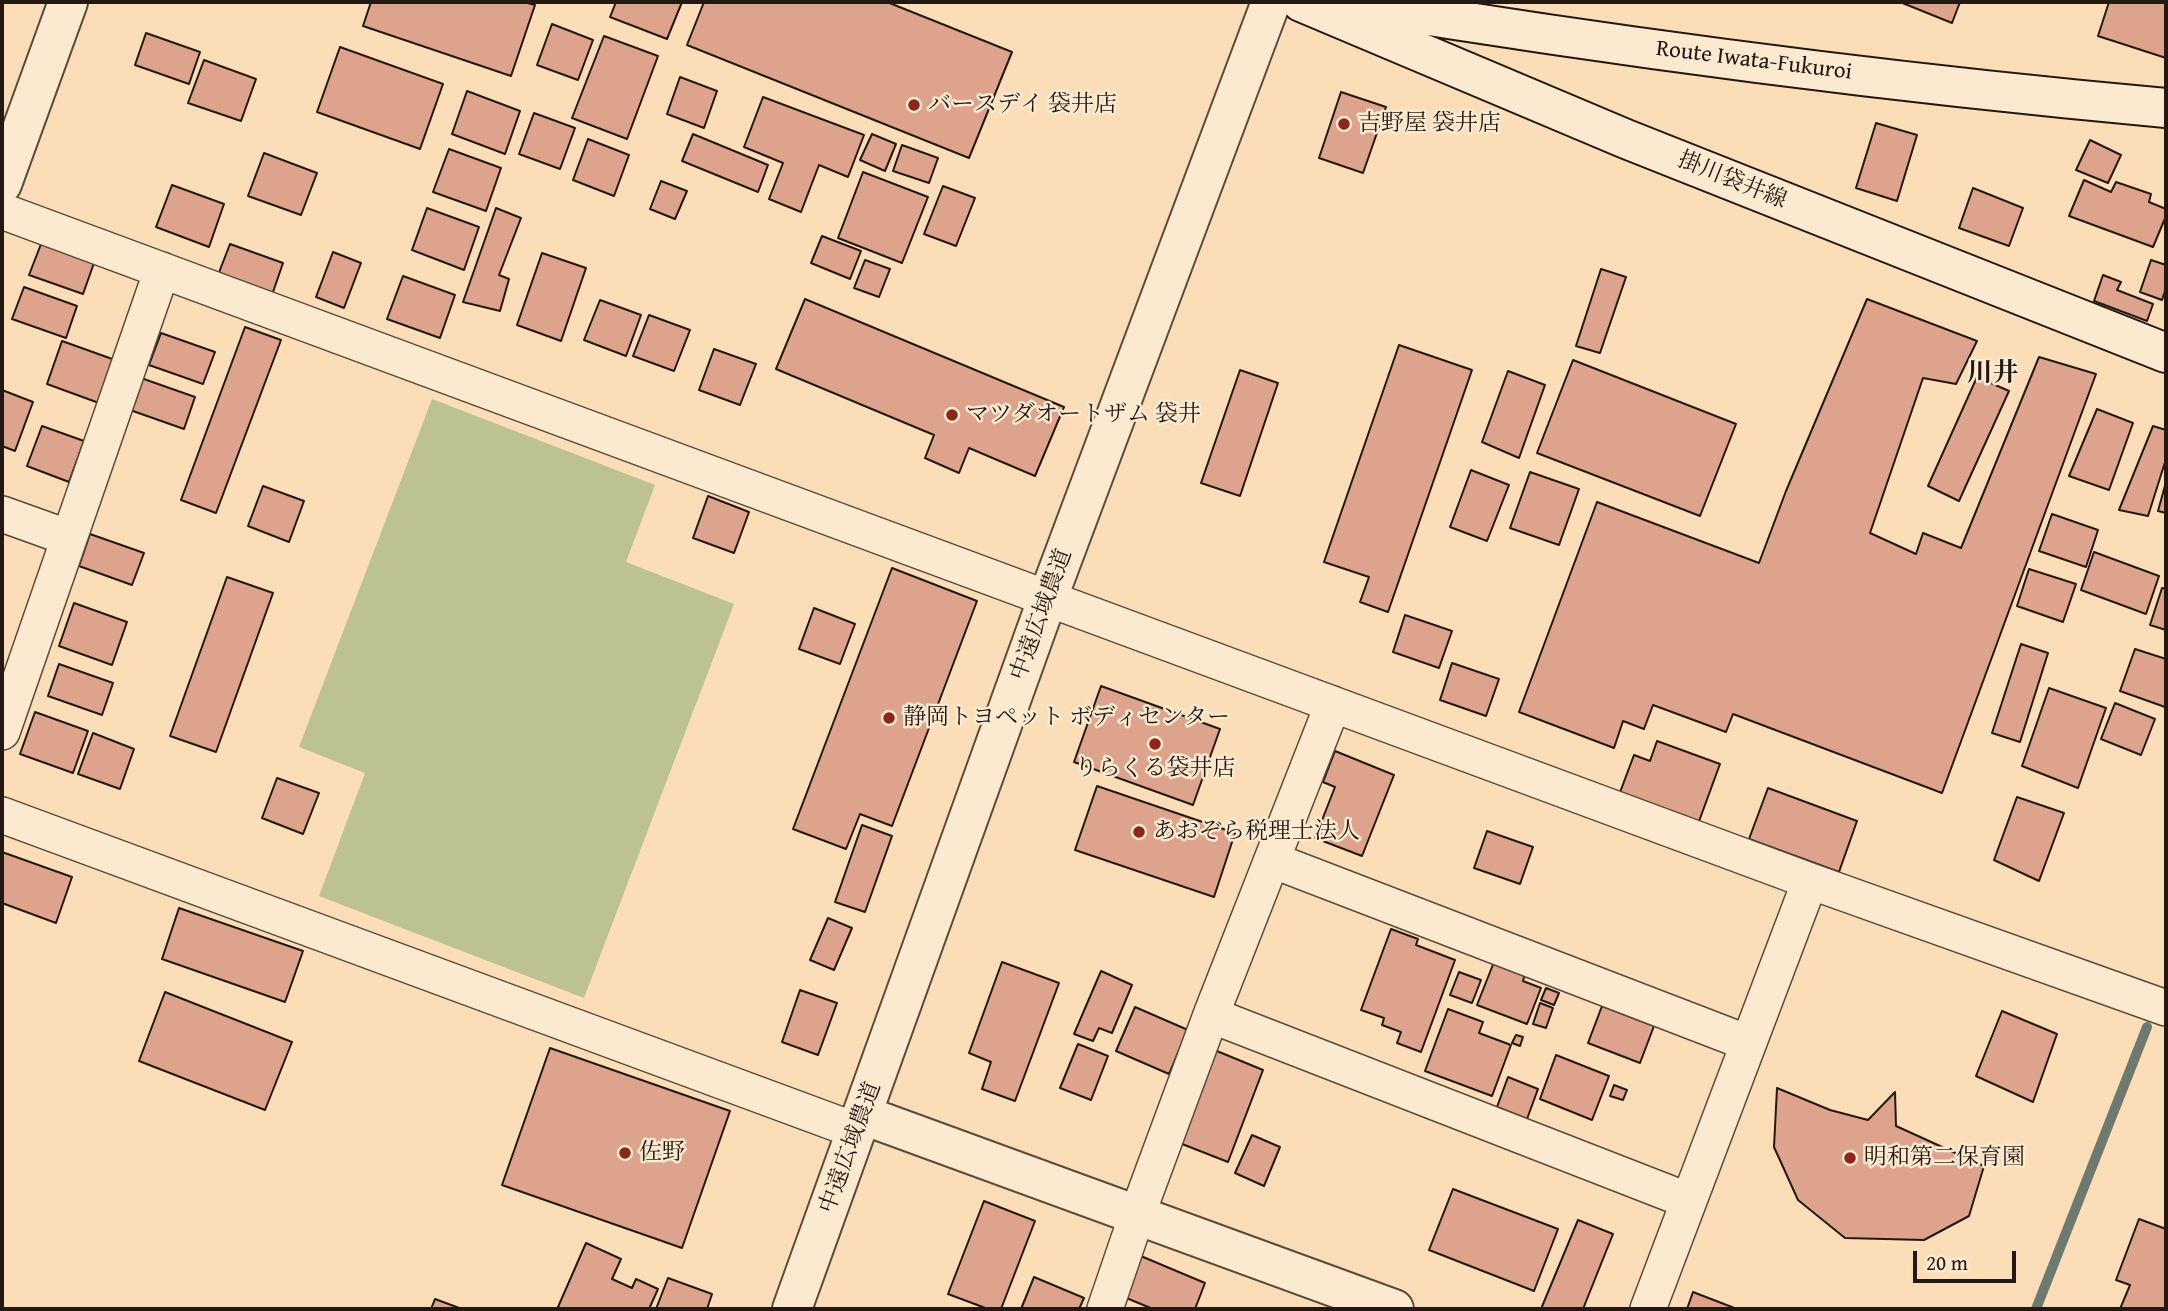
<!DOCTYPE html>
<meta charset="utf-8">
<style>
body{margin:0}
#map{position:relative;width:2168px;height:1311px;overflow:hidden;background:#fbdeb7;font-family:"Gentium Book Plus",serif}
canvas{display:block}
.frame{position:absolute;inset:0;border:4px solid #241813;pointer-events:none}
.scale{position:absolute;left:1913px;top:1251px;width:103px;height:32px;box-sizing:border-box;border:4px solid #241813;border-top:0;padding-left:9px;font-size:21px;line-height:24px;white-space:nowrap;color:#241813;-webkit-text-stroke:5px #fcead0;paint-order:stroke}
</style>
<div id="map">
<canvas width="2168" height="1311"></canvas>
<div class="frame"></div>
<div class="scale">20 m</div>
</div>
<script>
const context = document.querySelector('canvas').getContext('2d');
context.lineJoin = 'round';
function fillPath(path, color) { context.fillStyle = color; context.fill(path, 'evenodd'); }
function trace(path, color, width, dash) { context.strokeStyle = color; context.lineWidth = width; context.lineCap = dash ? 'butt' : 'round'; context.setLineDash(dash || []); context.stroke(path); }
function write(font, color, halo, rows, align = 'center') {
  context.font = font + ' "Gentium Book Plus","Noto Serif JP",serif'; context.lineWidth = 5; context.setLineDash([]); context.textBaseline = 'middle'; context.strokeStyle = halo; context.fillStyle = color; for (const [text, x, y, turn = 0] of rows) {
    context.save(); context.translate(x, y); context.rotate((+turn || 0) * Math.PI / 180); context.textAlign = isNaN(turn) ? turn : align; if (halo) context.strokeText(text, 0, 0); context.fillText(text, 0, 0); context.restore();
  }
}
fillPath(new Path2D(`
 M432,399L655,485L626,562L734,604L584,998L319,896L365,773L299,747Z`), '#bcc290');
trace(new Path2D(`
 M2036,1309L2147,1027`), '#6e7a70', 10);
const building = new Path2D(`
 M371,2H524L535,5L511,76L363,26Z
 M616,2H682L667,39L610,17Z
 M704,2H887L1012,52L969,158L687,45Z
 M1900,2H1960L1952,23Z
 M2109,2H2166V58L2098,36Z
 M552,24L593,40L578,80L537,65Z
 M146,33L200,52L189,84L135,65Z
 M604,36L658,56L627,139L572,118Z
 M340,47L443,84L420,149L317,112Z
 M204,60L256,79L241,121L188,103Z
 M680,77L717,91L704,128L667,114Z
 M467,91L520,111L505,154L452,134Z
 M1341,92L1386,107L1363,173L1319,158Z
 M763,97L864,135L848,177L819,165L801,212L769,199L783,163L744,147Z
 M534,113L575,128L560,169L519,154Z
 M1876,123L1917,135L1897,201L1856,188Z
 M693,134L768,165L758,192L682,161Z
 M872,134L896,144L885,171L860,160Z
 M588,139L629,155L614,196L573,180Z
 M2090,140L2121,155L2108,183L2076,170Z
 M902,145L938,158L929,183L893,171Z
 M449,149L501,168L486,211L433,192Z
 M264,153L317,173L301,215L248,196Z
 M863,172L928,197L902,263L838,238Z
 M2084,180L2111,192L2116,182L2151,194L2149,202L2166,209V216L2153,247L2069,216Z
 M661,181L687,191L675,219L650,209Z
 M172,185L224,204L209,247L156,227Z
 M943,186L975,198L956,246L924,234Z
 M1973,188L2023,208L2009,246L1959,228Z
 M427,208L479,227L464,270L412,250Z
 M496,208L521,218L499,275L509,279L500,311L463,302Z
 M822,236L861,251L850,279L811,263Z
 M41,244L94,263L83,294L29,275Z
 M230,244L283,263L272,295L218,275Z
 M333,252L361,263L344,308L316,297Z
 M542,253L586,268L561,341L517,325Z
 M865,260L890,269L879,297L854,288Z
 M2151,260L2166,265V288L2162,300L2140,292Z
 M1601,269L1626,277L1600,353L1576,346Z
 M2103,275L2121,282L2117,290L2153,304L2147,321L2094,301Z
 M403,276L455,295L440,338L387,319Z
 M24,287L77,306L66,338L12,319Z
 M805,299L1064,407L1035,476L969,448L959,473L925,458L934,435L776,369Z
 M1867,299L1977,341L1956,384L1923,378L1870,533L1916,554L1923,533L1961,548L2039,357L2096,374L1942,793L1733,714L1726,732L1653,705L1644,729L1623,721L1614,748L1519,712L1597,502L1759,563L1786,491Z
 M600,300L641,315L626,356L584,340Z
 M649,315L690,330L674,371L633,356Z
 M245,327L281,340L216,513L181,500Z
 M161,333L215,352L203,384L149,365Z
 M62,341L115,360L99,403L47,384Z
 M1399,345L1472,370L1388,612L1360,602L1369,577L1324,562Z
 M714,349L756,364L740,405L699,390Z
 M1573,360L1736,424L1700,516L1537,453Z
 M1240,370L1278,383L1240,496L1201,483Z
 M1508,371L1545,385L1519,458L1482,442Z
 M1977,377L2009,391L1959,501L1928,486Z
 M141,378L195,397L184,429L130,410Z
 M2,390L33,402L15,451L2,446Z
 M2097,409L2133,423L2109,490L2069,476Z
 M42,426L84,441L69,482L27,466Z
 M2153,426L2166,430V459L2148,516L2119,510Z
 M1471,470L1509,485L1487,541L1450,527Z
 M1530,472L1579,489L1559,545L1510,528Z
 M2166,482V513L2158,511Z
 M263,486L304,501L289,542L248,526Z
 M708,496L749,512L734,553L693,538Z
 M2052,514L2098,530L2086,567L2039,551Z
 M90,534L144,553L132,585L79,566Z
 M2094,552L2159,576L2146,614L2081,590Z
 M892,568L977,601L892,826L860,814L846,849L793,829Z
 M2029,569L2076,584L2063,622L2017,606Z
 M227,577L273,593L216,752L170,736Z
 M2162,588L2166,589V630L2150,625Z
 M74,603L127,622L112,665L59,646Z
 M814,608L855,624L840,664L799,649Z
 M1405,615L1452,631L1439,668L1393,652Z
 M2021,644L2048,653L2020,742L1992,733Z
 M2135,649L2166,659L2165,707L2120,691Z
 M1452,663L1499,679L1486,716L1440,700Z
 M59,664L113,683L102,715L48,696Z
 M1101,686L1220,729L1193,805L1074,762Z
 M2049,688L2106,708L2078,788L2022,766Z
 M2115,703L2155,719L2141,755L2101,739Z
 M35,712L88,731L73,773L20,754Z
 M93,733L134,749L120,789L78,774Z
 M1657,741L1720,764L1698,824L1619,795L1634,755L1650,761Z
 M1335,751L1394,775L1362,856L1315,838L1335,787L1323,782Z
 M277,778L319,793L303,834L262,818Z
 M1097,786L1235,833L1214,897L1075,850Z
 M1768,788L1857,821L1839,872L1749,839Z
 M2017,797L2064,813L2039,881L1994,860Z
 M862,825L892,836L865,912L835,902Z
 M1487,831L1533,847L1520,884L1474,868Z
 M2,852L72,877L56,923L2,903Z
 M179,908L303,951L285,1002L162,959Z
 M828,918L852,928L834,970L810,960Z
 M1391,929L1418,939L1416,945L1455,960L1421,1052L1397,1043L1401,1032L1382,1025L1384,1018L1361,1010Z
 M1002,962L1059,983L1015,1101L982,1089L991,1062L969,1053Z
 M1494,962L1525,974L1523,981L1541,988L1527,1024L1477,1005Z
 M1101,971L1132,985L1112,1033L1099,1028L1093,1041L1074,1034Z
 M1459,972L1481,980L1472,1003L1450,995Z
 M1546,988L1559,993L1554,1005L1541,1000Z
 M800,990L837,1003L818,1055L782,1042Z
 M165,992L292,1042L265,1110L139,1061Z
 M1540,1003L1553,1008L1546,1028L1533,1024Z
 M1602,1006L1654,1026L1640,1063L1588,1043Z
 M1135,1007L1188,1030L1169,1074L1116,1051Z
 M1448,1009L1483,1022L1479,1033L1511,1045L1492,1096L1425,1071Z
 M2002,1011L2057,1034L2033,1102L1976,1076Z
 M1516,1035L1523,1037L1520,1046L1512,1043Z
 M1078,1044L1108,1056L1091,1100L1060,1088Z
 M550,1048L730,1111L682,1248L502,1185Z
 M1212,1049L1263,1070L1228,1162L1177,1142Z
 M1556,1055L1609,1076L1592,1120L1540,1099Z
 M1508,1077L1538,1089L1527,1119L1497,1107Z
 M1614,1085L1627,1090L1623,1100L1610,1096Z
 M1777,1088L1830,1110L1868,1120L1895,1092L1896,1126L1984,1166L1969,1216L1924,1240L1845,1238L1798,1200L1774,1147Z
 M1252,1135L1280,1147L1264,1186L1235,1173Z
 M1453,1189L1558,1229L1534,1291L1429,1250Z
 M984,1201L1035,1221L1001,1309H988L948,1294Z
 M2139,1219L2166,1229V1309H2120L2130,1285L2116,1280Z
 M1578,1220L1613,1234L1583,1309H1541Z
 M586,1243L621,1259L612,1279L632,1288L636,1279L658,1289L649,1309H562L558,1307Z
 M1136,1254L1205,1283L1195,1309H1153L1119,1295Z
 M1034,1277L1084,1298L1079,1309H1021Z
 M668,1278L712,1294L707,1309H656Z
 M1693,1292L1737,1309H1687Z
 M435,1299L462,1309H431Z`);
fillPath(building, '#dea38c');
trace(building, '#241813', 2);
const minor = new Path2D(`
 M2,211L1810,881L2166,1008
 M2,514L69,538
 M1333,704L1211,1015L1689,1201
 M2,732L162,270
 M2,815L857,1131
 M1272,860L1748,1043
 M1105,1309L1137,1215L1211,1015
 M1648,1309L1810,881`);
const tertiary = new Path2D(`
 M2,184L68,2
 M863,1115L1394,1309
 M792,1309L1047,600L1271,2`);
const secondary = new Path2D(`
 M1301,2L1626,139L2166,353
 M1343,2C1615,47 1891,83 2166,108`);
trace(minor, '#5a4a3c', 38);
trace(tertiary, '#5a4a3c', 42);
trace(secondary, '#241813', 42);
trace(minor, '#fcead0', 35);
trace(tertiary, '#fcead0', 38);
trace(secondary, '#fcead0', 38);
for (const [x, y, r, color] of [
 [914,105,7,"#8f2418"],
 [1344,124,7,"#8f2418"],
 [952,415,7,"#8f2418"],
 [889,718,7,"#8f2418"],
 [1155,744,7,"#8f2418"],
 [1139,832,7,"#8f2418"],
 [625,1153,7,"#8f2418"],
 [1850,1158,7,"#8f2418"]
]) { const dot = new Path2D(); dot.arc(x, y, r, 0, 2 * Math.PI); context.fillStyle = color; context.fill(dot); trace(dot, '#fcead0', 2.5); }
write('23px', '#241813', '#fcead0', [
 ["Route Iwata-Fukuroi",1754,61,7],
 ["掛川袋井線",1732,181,22],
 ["中遠広域農道",1042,615,-70],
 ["中遠広域農道",851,1148,-70]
]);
write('23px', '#241813', '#fcead0', [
 ["バースデイ 袋井店",928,105],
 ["吉野屋 袋井店",1358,124],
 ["マツダオートザム 袋井",966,415],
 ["静岡トヨペット ボディセンター",903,718],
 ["りらくる袋井店",1155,769,"center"],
 ["あおぞら税理士法人",1153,832],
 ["佐野",639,1153],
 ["明和第二保育園",1864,1158]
], 'left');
write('bold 26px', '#241813', '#fcead0', [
 ["川井",1993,374]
]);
</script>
